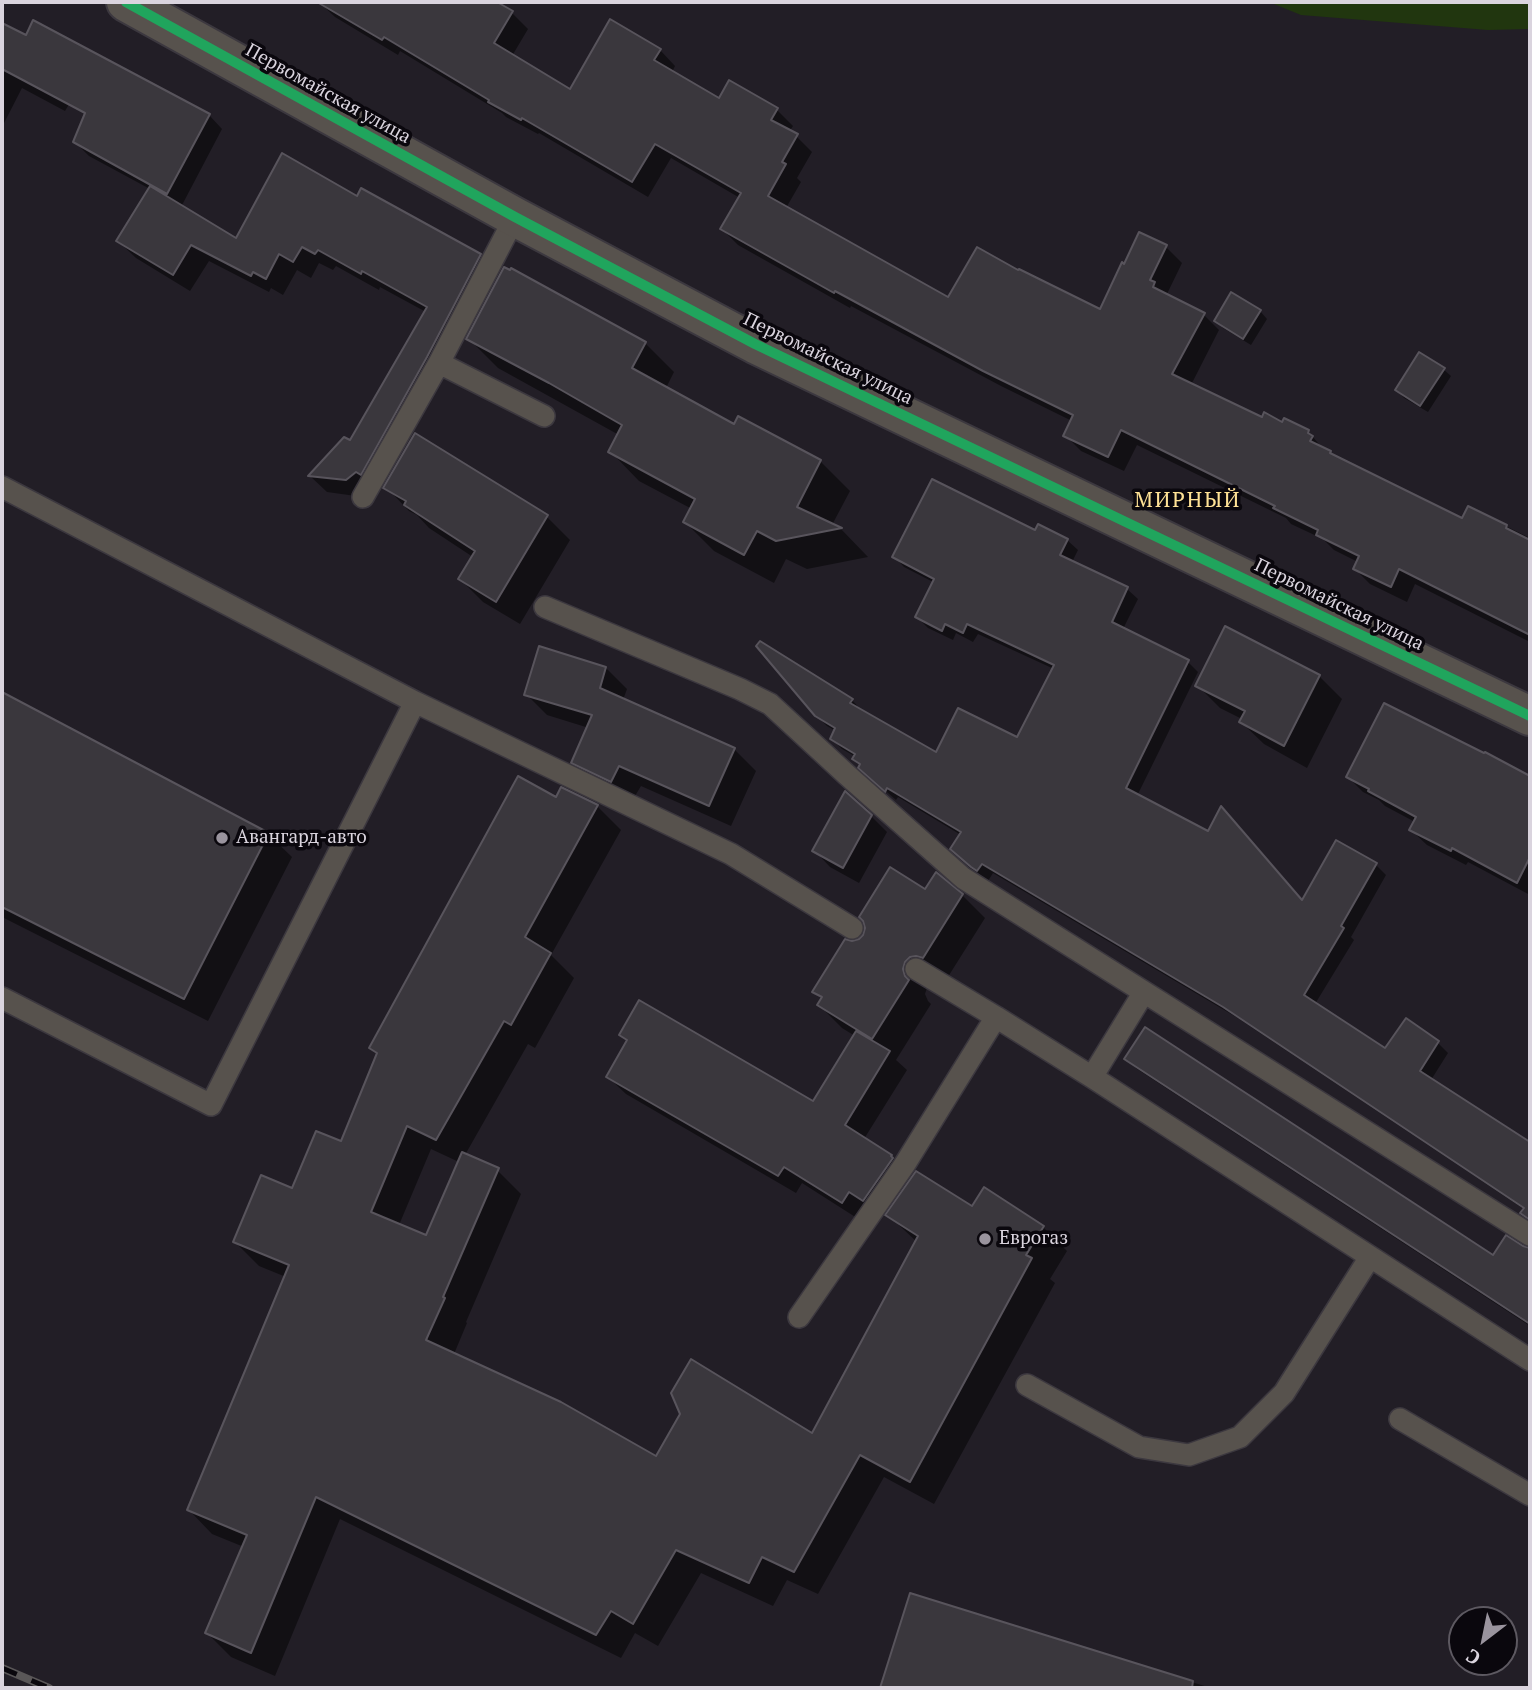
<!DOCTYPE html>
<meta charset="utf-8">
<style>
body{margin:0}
#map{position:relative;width:1532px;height:1690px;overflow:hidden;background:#221e26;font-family:"PT Serif",serif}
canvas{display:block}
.frame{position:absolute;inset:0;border:4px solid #dad4de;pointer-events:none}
.north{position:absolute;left:1448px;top:1606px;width:70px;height:70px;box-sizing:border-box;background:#0a070d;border:2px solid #5d5961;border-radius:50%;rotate:212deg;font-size:19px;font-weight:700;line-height:28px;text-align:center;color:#dad4de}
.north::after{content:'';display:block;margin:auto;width:24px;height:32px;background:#9a949e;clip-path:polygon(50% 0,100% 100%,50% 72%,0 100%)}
</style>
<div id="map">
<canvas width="1532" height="1690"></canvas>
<div class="frame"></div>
<div class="north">С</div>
</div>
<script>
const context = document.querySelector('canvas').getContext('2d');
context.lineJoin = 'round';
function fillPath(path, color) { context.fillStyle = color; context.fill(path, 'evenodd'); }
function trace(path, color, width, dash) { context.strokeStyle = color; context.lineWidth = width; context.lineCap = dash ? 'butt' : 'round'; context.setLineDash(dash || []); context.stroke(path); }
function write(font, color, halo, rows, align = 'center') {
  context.font = font + ' "PT Serif",serif'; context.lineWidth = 7; context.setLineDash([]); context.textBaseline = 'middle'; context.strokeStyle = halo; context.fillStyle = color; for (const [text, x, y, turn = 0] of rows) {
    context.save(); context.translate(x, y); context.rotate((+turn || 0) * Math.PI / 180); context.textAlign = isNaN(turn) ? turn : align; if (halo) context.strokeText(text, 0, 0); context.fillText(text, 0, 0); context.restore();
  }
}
fillPath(new Path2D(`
 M1269,2H1530V29L1488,30L1301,15Z`), '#21360f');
fillPath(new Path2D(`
 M319,2H493L512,13L528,29L512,56L571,91L660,50L675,66L672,72L720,100L730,83L777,110L793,126L789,132L796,136L812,152L797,178L801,182L786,208L949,299L1018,273L1101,311L1140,235L1166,247L1182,263L1166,296L1204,315L1219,330L1191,385L1262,420L1308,431L1323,449L1335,458L1463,520L1469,508L1530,538V642L1415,584L1407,602L1370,584L1355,569L1358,562L1334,550L1323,539L1291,524L1286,518L1137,445L1124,471L1081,451L1065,435L1072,421L1001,386L851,306L850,308L738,245L722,229L740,198L671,158L648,197L539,133L538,134L506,117L502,113L400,51L398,55L335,17Z
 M2,25L26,37L93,64L65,111L22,88L2,127Z
 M209,115L222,129L181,207L236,240L358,198L480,256L497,273L363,497L327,492L310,476L351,443L426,312L380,287L379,290L336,266L333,270L319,263L311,278L297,270L283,295L271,288L269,292L209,261L190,291L136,258L118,241L150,189L89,156L75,142Z
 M1260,311L1267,319L1251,345L1223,328L1216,321Z
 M469,339L645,343L674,372L666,388L735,427L820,461L850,491L832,525L841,529L868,557L807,569L786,559L774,583L714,551L685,522L692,509L639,481L610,451L619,435L498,368Z
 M1443,369L1451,376L1428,412L1404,398L1397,390Z
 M415,435L547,517L570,540L520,624L483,602L460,579L473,557L429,528L417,515L409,511L386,487Z
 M1036,533L1067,540L1078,550L1072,562L1127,589L1138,599L1123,629L1188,662L1198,672L1137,796L1303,902L1376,865L1386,875L1351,937L1354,940L1315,1004L1386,1050L1438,1043L1448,1053L1431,1080L1530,1144V1221L1523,1213L1525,1210L1236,1017L993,873L988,881L984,878L963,860L961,835L898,797L896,800L871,778L854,759L856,757L842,749L832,739L836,731L827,726L816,715L852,700L862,711L937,755L1018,739L1054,669L978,634L973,642L956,633L953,640L928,628L917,617L935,583L904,567L894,556Z
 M606,668L627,689L623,700L734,749L756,771L731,826L641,786L632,801L595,783L573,762L589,728L547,715L526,694Z
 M1319,676L1342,699L1307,768L1264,744L1241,722L1242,719L1220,708L1197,685Z
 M2,694L268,834L292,857L208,1021L2,917Z
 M1526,776L1530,780V895L1468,862L1466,865L1427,845L1411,830L1415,822L1385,806L1379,800L1363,792L1348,777Z
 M557,799L597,806L621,830L551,955L574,978L535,1048L528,1044L465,1155L497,1170L521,1194L466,1322L467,1323L454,1354L656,1458L813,1436L917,1242L888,1215L973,1208L984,1189L1043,1227L1067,1251L1050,1279L1055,1283L934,1504L884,1477L818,1594L787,1580L773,1606L701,1573L658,1646L635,1633L621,1658L340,1519L275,1676L231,1657L207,1633L244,1547L212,1534L189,1510L286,1277L259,1266L235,1242L293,1191L342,1143L379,1055L371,1048ZM431,1149L459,1162L427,1237L399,1225Z
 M871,816L887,832L859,883L830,867L815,851Z
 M926,891L962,895L985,918L946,980L928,985L925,994L928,1001L931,1004L896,1060L907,1070L864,1139L891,1156L910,1177L881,1218L867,1209L860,1220L802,1183L796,1193L626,1094L608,1077L628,1042L621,1035L814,1103L855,1036L842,1028L819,1005L822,999L814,991L852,943L860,941Z
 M1126,1059L1494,1257L1530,1250V1326L1137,1069Z
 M911,1595L1211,1688H882Z`), '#0007');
const building = new Path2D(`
 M317,2H497L513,11L494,43L570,89L610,19L661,49L654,60L719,98L729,80L778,108L771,120L798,134L782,162L786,164L768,196L948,297L977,247L1018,270L1019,269L1100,309L1122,262L1124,264L1139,232L1167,245L1150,280L1155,282L1153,287L1205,313L1172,374L1262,417L1264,412L1282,422L1284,418L1309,430L1308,433L1313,436L1310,441L1331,451L1330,453L1462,518L1468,506L1507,525L1506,528L1530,540V635L1399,569L1391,587L1353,569L1359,556L1316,535L1318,530L1273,508L1275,506L1121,430L1108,457L1063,436L1073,415L983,371L835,291L834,293L720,229L741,193L655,144L632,182L522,118L521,120L488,102L489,100L384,37L382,40Z
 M33,20L210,114L167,194L73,142L85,113L2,69V23L26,35Z
 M282,153L357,196L361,188L481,254L427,357L361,475L356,472L346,480L308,476L344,437L350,440L427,307L362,271L361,274L318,250L315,254L302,247L293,262L279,254L266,279L253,272L251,276L191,245L173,275L116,241L150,186L236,238Z
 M504,267L510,270L511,268L646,342L632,368L734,424L738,416L821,460L797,507L842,528L776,541L757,531L744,555L683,522L695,499L608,452L622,425L549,383L466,339Z
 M1231,292L1261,310L1243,339L1214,321Z
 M1419,352L1445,368L1420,406L1395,390Z
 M415,433L548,515L496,602L458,579L475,551L404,505L406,501L383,488Z
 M932,479L1035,530L1038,524L1068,539L1060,555L1128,587L1112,622L1189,660L1126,788L1208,831L1221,806L1302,900L1336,840L1377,863L1341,926L1344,928L1304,995L1385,1048L1406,1018L1439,1041L1420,1071L1530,1142V1220L1520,1213L1524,1208L1223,1007L982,864L977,871L971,867L950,849L961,832L887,788L885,792L858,768L860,764L852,759L855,754L830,739L835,728L815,716L756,646L760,641L853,699L850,703L936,752L958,708L1017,737L1054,665L967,624L963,633L945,624L942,631L915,617L934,579L892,557Z
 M1225,626L1320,675L1284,746L1239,722L1245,711L1195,686Z
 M539,646L606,667L600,688L735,748L709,806L619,766L611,782L571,763L592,715L524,695Z
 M2,692L269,833L184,999L2,907Z
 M1384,703L1484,753L1485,752L1530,776V857L1517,883L1452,848L1451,851L1409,830L1416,817L1368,791L1369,789L1346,777Z
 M518,776L556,797L561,787L598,805L525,937L551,953L511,1025L504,1021L436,1140L407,1126L371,1212L426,1235L462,1152L499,1168L443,1297L445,1298L426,1340L561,1402L656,1456L680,1414L671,1393L691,1359L812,1433L918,1236L885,1215L916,1171L972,1206L984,1187L1044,1226L1026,1255L1032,1258L910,1482L860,1455L794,1572L762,1557L749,1583L676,1550L633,1624L611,1611L596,1635L316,1497L251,1653L205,1633L247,1535L187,1510L289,1265L233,1242L261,1175L292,1188L316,1131L341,1141L377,1053L369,1048Z
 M845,791L872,815L843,868L812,851Z
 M890,867L925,889L936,872L963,894L923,958L916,956L910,957L905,962L903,969L905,976L909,980L872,1039L817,1005L822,997L812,992L845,939L852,941L859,939L863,935L865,928L863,921L859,917Z
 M639,1000L813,1101L856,1031L890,1051L845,1125L892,1155L891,1156L893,1158L863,1201L849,1192L842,1203L784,1167L778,1176L606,1077L627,1040L619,1035Z
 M1145,1027L1493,1255L1506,1235L1523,1246L1530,1248V1324L1124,1059Z
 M910,1593L1193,1681L1192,1688H880Z`);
fillPath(building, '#3a373d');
trace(building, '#58545c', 2);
const service = new Path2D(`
 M439,363L544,416
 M2,487L415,702L731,854L852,928
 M363,497L439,363L515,217
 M545,607L740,689L770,704L847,775L963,878L1144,992
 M916,969L996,1017
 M2,998L211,1105L415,702
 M1092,1077L1144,992L1530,1235
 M799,1317L905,1164L996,1017L1092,1077L1530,1360
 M1027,1385L1139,1447L1189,1455L1240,1437L1284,1393L1370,1257
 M1400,1419L1530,1495`);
const minor = new Path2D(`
 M126,2L515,217L755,344L1530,716`);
trace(service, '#3c383f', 24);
trace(minor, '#3c383f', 42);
trace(service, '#57524d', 21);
trace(minor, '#57524d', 38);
const rail = new Path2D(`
 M2,1668L49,1688`);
trace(rail, '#5a5758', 8);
trace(rail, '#0a070d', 5, [16]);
trace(new Path2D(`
 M126,2L515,217L755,344L1530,716`), '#20a55d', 10);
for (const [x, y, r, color] of [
 [222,838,7,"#9a949e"],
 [985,1239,7,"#9a949e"]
]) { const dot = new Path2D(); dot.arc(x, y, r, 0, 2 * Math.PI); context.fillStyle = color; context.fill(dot); trace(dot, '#0a070d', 2.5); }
write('19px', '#dad4de', '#0a070d', [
 ["Первомайская улица",328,94,29],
 ["Первомайская улица",828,359,26],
 ["Первомайская улица",1339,605,26]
]);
write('19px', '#dad4de', '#0a070d', [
 ["Авангард-авто",236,838],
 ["Еврогаз",999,1239]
], 'left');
context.letterSpacing = '2px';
write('21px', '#ffe296', '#0a070d', [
 ["МИРНЫЙ",1188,501]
]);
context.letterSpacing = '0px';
</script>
